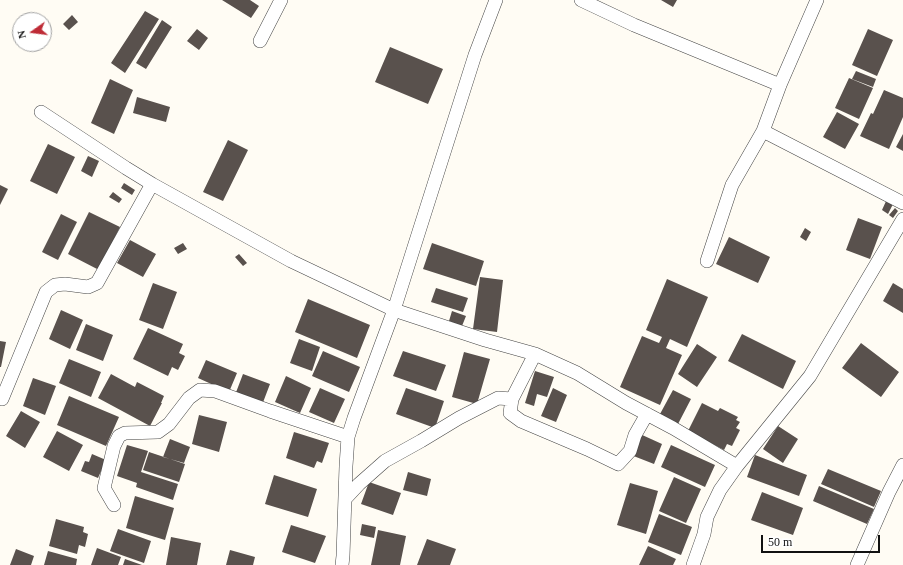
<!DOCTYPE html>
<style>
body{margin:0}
#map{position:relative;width:903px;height:565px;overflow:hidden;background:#fffcf4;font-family:"Times New Roman",serif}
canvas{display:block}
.north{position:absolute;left:12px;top:12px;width:40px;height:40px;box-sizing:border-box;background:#fff;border:1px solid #a0a0a0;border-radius:50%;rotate:256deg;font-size:11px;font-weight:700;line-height:16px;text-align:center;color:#111}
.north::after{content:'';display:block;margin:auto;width:14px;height:18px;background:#be2b36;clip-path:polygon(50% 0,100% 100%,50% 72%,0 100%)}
.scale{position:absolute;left:761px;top:535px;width:119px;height:18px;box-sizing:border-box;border:2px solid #111;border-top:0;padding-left:5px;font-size:12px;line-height:14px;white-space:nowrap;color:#111;-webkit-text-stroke:3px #fff;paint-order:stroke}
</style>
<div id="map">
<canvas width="903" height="565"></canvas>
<div class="north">N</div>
<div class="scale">50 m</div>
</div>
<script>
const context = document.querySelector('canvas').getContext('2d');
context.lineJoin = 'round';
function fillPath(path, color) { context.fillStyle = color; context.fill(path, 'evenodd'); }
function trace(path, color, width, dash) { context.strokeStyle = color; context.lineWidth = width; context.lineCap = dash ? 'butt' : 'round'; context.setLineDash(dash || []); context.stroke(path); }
fillPath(new Path2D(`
 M222,0H250L259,6L251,18Z
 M661,0H677L673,7Z
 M145,11L159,19L125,73L111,63Z
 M72,15L78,22L69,30L63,24Z
 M162,20L172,27L146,69L136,63Z
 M197,29L208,38L199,50L187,41Z
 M868,29L893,40L877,76L852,65Z
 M390,47L443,69L428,104L375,82Z
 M856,71L876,79L873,87L852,79Z
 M849,78L873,88L859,119L835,108Z
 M110,79L133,90L114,134L91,123Z
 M884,90L903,98V117L889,149L860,136L871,113L873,114Z
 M137,97L170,107L166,122L133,113Z
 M837,112L859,124L845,149L823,137Z
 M903,134V151L896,147Z
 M228,140L248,150L223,201L203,192Z
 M48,144L75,157L57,194L30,181Z
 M88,156L99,161L92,177L81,171Z
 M124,183L135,190L132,195L121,188Z
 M0,185L8,189L0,205Z
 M113,192L122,199L119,203L109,197Z
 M887,199L894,202L888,214L882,210Z
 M895,208L898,211L893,218L889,215Z
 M89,212L120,227L99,270L68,254Z
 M61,214L77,222L58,260L42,252Z
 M858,218L882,227L870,259L846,250Z
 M805,228L811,232L806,241L800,237Z
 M729,237L770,257L758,283L716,264Z
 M130,240L156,254L143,277L117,263Z
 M183,243L187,249L178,254L174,248Z
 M432,243L484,261L476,286L423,269Z
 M239,254L247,263L243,266L235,257Z
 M480,277L503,280L497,332L473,329Z
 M667,279L708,297L687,347L670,339L666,348L682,355L660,405L620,387L642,336L659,343L662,337L646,330Z
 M153,283L177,292L163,329L139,320Z
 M893,283L903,289V313L883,301Z
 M436,288L468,298L463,312L431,302Z
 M308,299L370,325L357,358L295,332Z
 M61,310L83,320L70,349L49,339Z
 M452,311L466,316L462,326L449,321Z
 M86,324L113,335L103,361L76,350Z
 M148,328L183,344L179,353L185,356L178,370L172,367L168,376L133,359Z
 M742,334L796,361L783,389L728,361Z
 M299,339L320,347L312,371L290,363Z
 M0,341L6,342L1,367H0Z
 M861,343L899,372L881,397L842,368Z
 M697,344L717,357L697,387L678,374Z
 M323,351L360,367L349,392L312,376Z
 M403,351L446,365L436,391L393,376Z
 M464,352L490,359L477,404L452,397Z
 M69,359L101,372L91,397L59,383Z
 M206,360L237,373L229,392L198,378Z
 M535,371L554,377L547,397L537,394L534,406L525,403Z
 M111,374L135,387L137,382L164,396L161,403H162L150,426L98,398Z
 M243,374L270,384L262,405L235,395Z
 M286,376L311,388L300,413L275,402Z
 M33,378L56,386L45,415L23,406Z
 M320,388L345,399L334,423L309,412Z
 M406,388L444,401L435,428L396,414Z
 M553,388L567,395L556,422L541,416Z
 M673,390L691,399L678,424L660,414Z
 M69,396L119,417L106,446L57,425Z
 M702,403L718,411L720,408L738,417L736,420L740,422L736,428L740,430L732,446L727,444L724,450L688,431Z
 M21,411L40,422L25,448L6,436Z
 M199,415L227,422L219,452L192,444Z
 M778,426L798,439L783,463L763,449Z
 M57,431L83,445L69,471L43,457Z
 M294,432L329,443L322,463L317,461L314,468L286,458Z
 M640,434L662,444L654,464L631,455Z
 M170,439L190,447L184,463L163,457Z
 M127,445L148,451L141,472L178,484L173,500L136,487L137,483L117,476Z
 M671,445L715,465L705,487L661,467Z
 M149,452L185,464L179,482L143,470Z
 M92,454L106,460L98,478L81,471L85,461L89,462Z
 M755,455L807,475L799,496L747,477Z
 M828,469L881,491L874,507L821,484Z
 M408,472L431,479L427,496L403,490Z
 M274,475L317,489L308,517L265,504Z
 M674,477L701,489L686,523L659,511Z
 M369,482L401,493L393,515L361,504Z
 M630,483L658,491L646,534L617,525Z
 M819,486L874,509L867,524L813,501Z
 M762,492L803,508L793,535L751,520Z
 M135,496L174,508L165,540L126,528Z
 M659,514L692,527L681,555L648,542Z
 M56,519L84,527L83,532L88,534L85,547L79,545L77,554L49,546Z
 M362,524L376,527L374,538L360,535Z
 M291,525L326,536L315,563L282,552Z
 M118,529L151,541L144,563L110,551Z
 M378,530L406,536L400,565H371Z
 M171,537L201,543L197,565H166Z
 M427,539L456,549L450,565H417Z
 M648,546L676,559L673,565H639Z
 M97,548L121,557L118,565H91Z
 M16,549L34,556L31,565H10Z
 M230,550L255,557L253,565H226Z
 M48,551L77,559L76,565H44Z
 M125,559L142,565H123Z`), '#59514d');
const street = new Path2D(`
 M581,0L634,25L780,85L763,131L903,203
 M260,41L281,0
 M780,85L817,0
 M41,112L126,168L152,184L291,261L394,310L485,340L535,354L577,373L626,403L673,428L737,466
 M707,261L732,185L763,131
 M535,354L512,399L510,413L521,421L587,449L618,464L630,451L635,435L647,414
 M2,399L46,292L55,285L65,284L88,287L97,283L152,184
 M345,499L359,484L385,461L421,441L459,418L498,398L512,399
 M114,505L104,488L114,446L119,436L125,433L158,432L169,424L189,398L200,390L215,391L270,411L348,437
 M342,565L343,556L346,466L348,437L354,418L394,310L475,55L496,0
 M693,565L704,534L707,517L720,490L737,466L810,376L903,219
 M857,565L889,492L903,465`);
trace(street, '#444', 14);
trace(street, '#fff', 13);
</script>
